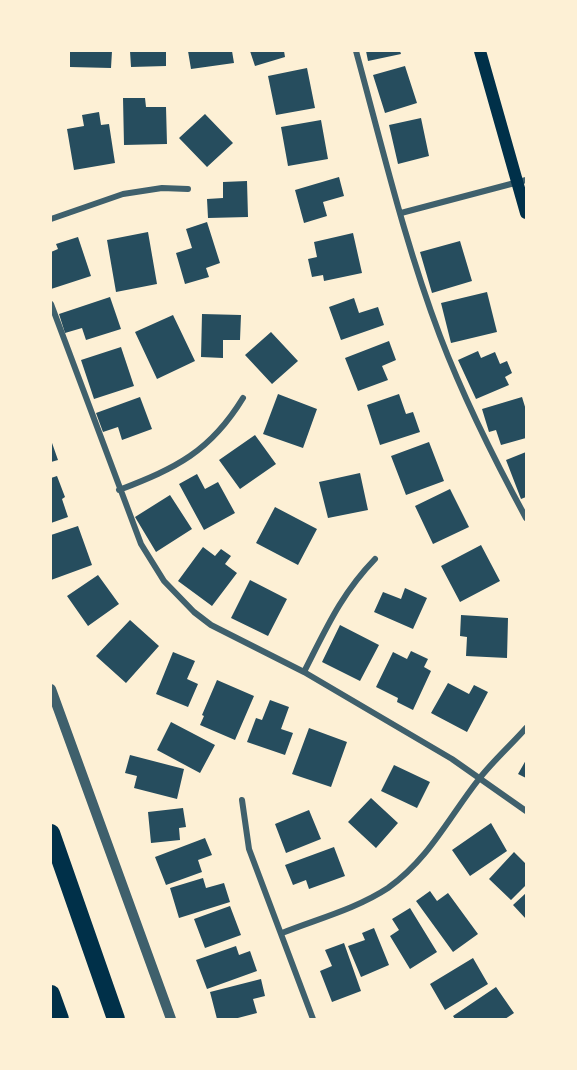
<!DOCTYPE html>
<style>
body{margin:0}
#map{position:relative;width:577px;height:1070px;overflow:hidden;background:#fdf0d5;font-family:"Titillium Web",sans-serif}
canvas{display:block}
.frame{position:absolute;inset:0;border:52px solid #fdf0d5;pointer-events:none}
</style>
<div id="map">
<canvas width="577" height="1070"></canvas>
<div class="frame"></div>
</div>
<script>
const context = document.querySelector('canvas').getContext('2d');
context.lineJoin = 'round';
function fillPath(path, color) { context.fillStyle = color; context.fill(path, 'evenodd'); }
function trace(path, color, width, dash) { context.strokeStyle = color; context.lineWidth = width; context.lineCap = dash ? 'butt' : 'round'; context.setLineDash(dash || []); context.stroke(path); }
fillPath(new Path2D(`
 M70,51H112L111,68L70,67Z
 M130,51H166V66L131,67Z
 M188,51H232L234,63L191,69Z
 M250,51H284L285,57L255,66Z
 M366,51H400L401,54L368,61Z
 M405,66L417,103L385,113L373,75Z
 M307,68L315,108L276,115L268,76Z
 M123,98H145L146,107H166L167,144L124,145Z
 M99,112L101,125L109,124L115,163L74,170L67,129L84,126L82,115Z
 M205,114L233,143L207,167L179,138Z
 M421,118L429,156L398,164L389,125Z
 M321,120L328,159L288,166L281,127Z
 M339,177L344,196L323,202L327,216L304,223L295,190Z
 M247,181L248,217L208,218L207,199L223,198V182Z
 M207,222L220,263L206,268L209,277L185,284L176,253L192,248L186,229Z
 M148,232L157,284L116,292L107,240Z
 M353,233L362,273L324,281L323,275L312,277L308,259L317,257L314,242Z
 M78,237L91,276L51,289V252L58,249L56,244Z
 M460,241L472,281L432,293L420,252Z
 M487,292L497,332L451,343L441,303Z
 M110,297L121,329L86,340L82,328L65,333L59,314Z
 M354,298L359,313L378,307L384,325L341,340L329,307Z
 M202,314L241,315L240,340H223V358L201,357Z
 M173,315L195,361L157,379L135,332Z
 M271,332L298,361L272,384L245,355Z
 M389,341L396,360L382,366L388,380L358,391L345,358Z
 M121,347L134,386L94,399L81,360Z
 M478,351L481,358L495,352L500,364L507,361L512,373L505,377L509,385L476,399L458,360Z
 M278,394L317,409L303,448L263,434Z
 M399,394L406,414L413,412L420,432L380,445L367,405Z
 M140,397L152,429L122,440L118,427L103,432L96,413Z
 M522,397L526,410V438L501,445L496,430L489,432L482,409Z
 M255,435L276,464L240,489L219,460Z
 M51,440L58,460L51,462Z
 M429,442L444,481L406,495L391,456Z
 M526,452V497L521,499L506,460Z
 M360,473L368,510L328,518L319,482Z
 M197,474L205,489L218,482L235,513L204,530L179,484Z
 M57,476L65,497L62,499L68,517L51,523V478Z
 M450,489L469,527L433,544L415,506Z
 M170,495L192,529L156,552L135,517Z
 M275,507L317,529L298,565L256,543Z
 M78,526L92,565L51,580V535Z
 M481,545L500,581L460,602L441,566Z
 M203,547L215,556L221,549L231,556L225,564L237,573L212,606L178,581Z
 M98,575L119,604L88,626L67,596Z
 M250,580L287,599L268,636L231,618Z
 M405,588L427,598L413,629L374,612L383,592L401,599Z
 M461,615L508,618L507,658L466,656L467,637L460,636Z
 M130,620L159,646L126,683L96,656Z
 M340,625L379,645L360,681L322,662Z
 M411,651L428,659L424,667L431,671L413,710L397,702L398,698L376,687L393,652L407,659Z
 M173,652L195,661L187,679L198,684L188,707L156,694Z
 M217,680L254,696L235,740L200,725L204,716L202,715Z
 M448,683L469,694L474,685L488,692L467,732L431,713Z
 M270,700L289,707L281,729L293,733L285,755L247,742L256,718L262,720Z
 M171,722L215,745L200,773L157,750Z
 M309,728L347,742L331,787L292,774Z
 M130,755L184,769L177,799L134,788L137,776L125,773Z
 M526,760V778L518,774Z
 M394,765L430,782L417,808L381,791Z
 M371,798L398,823L376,848L348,822Z
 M183,808L186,827L179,828L180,840L151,843L148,812Z
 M309,810L321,839L286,853L275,824Z
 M491,823L507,851L470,876L452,850Z
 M205,838L212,855L198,860L202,872L166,885L155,857Z
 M334,847L345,876L309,889L306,880L293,885L285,865Z
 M514,852L526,864V885L511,900L489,879Z
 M203,878L206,888L224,883L230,902L179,918L170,888Z
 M430,891L437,901L448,893L478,934L453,952L416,901Z
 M526,893V919L513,905Z
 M230,906L241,935L205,948L194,919Z
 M410,908L437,952L410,969L390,936L399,930L392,919Z
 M374,928L389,965L361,977L348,946L365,940L362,933Z
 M344,943L361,991L332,1002L320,971L332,966L325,950Z
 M236,946L239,955L250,951L257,971L207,989L196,960Z
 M473,958L488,984L445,1010L430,984Z
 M261,979L265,996L253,999L257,1013L234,1019H217L210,992Z
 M496,987L514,1013L505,1019H455L453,1016Z`), '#264d5e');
trace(new Path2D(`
 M356,51C382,146 405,244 440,336C464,399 494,459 526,518
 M401,213L526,180
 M51,219L123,194L162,188L188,189
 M51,304L141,544L164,581L194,612L211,625L304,672L452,759L526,811
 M119,490C176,468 210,452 243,398
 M304,672C326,629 341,594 375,559
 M242,800L249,849L313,1019
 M282,933C317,919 356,909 388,888C429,859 449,817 479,779C493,761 511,745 526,728`), '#3f606c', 6);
trace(new Path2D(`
 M51,689L171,1019`), '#3f606c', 10);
trace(new Path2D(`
 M480,51L526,213`), '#003049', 12);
trace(new Path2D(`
 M51,833L116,1019
 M51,994L60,1019`), '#003049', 18);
</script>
